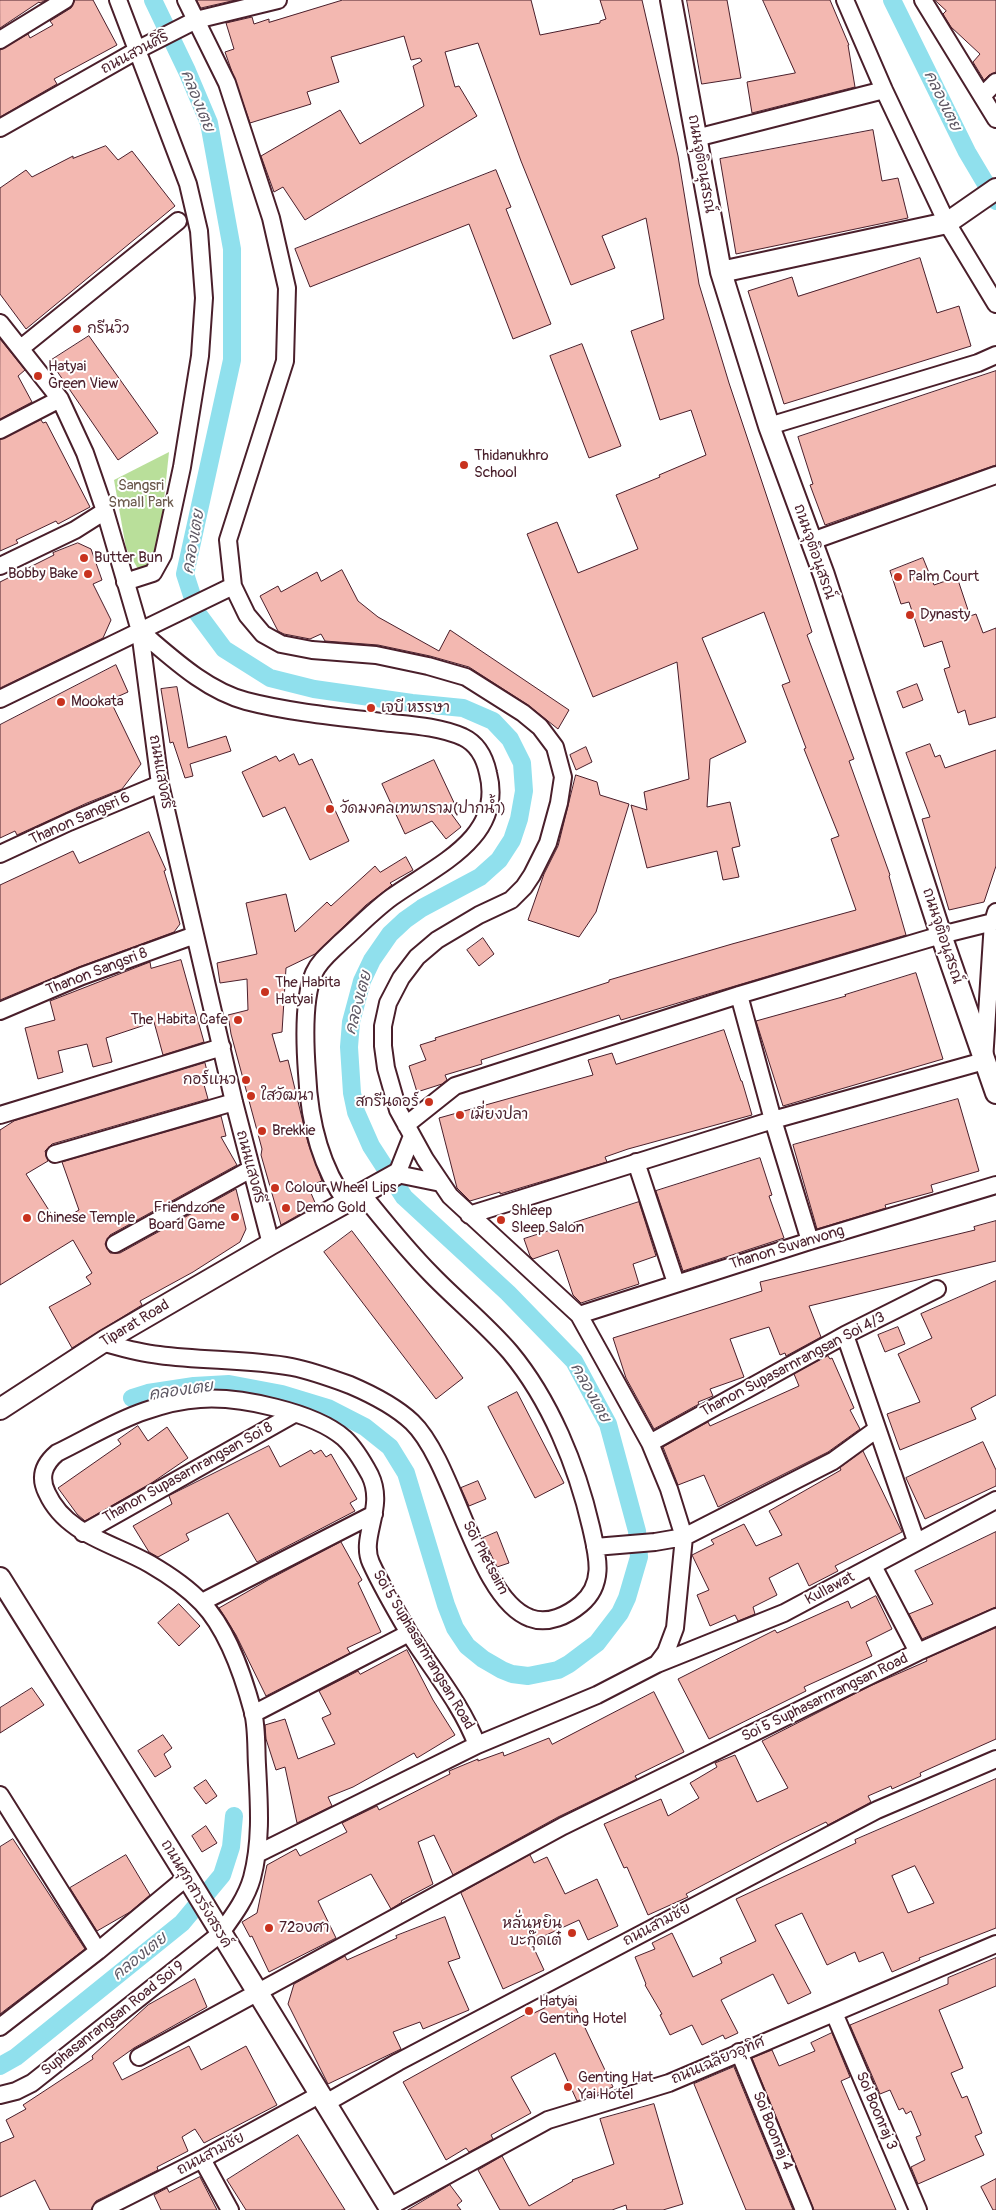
<!DOCTYPE html>
<meta charset="utf-8">
<style>
body{margin:0}
canvas{display:block;background:#fff}
</style>
<canvas width="996" height="2210"></canvas>
<script>
const context = document.querySelector('canvas').getContext('2d');
context.lineJoin = 'round';
function fillPath(path, color) { context.fillStyle = color; context.fill(path, 'evenodd'); }
function trace(path, color, width, dash) { context.strokeStyle = color; context.lineWidth = width; context.lineCap = dash ? 'butt' : 'round'; context.setLineDash(dash || []); context.stroke(path); }
function write(font, color, halo, rows, align = 'center') {
  context.font = font + ' Pangolin,"Playpen Sans Thai",sans-serif'; context.lineWidth = 4; context.setLineDash([]); context.textBaseline = 'middle'; context.strokeStyle = halo; context.fillStyle = color; for (const [text, x, y, turn = 0] of rows) {
    context.save(); context.translate(x, y); context.rotate((+turn || 0) * Math.PI / 180); context.textAlign = isNaN(turn) ? turn : align; if (halo) context.strokeText(text, 0, 0); context.fillText(text, 0, 0); context.restore();
  }
}
fillPath(new Path2D(`
 M169,452L159,547L146,571L138,569L126,548L114,480Z`), '#b9df9a');
trace(new Path2D(`
 M892,0L967,152L996,201
 M132,1398L148,1393L194,1386L229,1384L282,1394L328,1408L365,1427L390,1447L406,1473L446,1605L455,1628L467,1646L483,1659L502,1670L512,1674L528,1676L558,1670L569,1664L597,1643L620,1613L627,1598L639,1557L637,1531L608,1424L574,1361L508,1293L404,1197L371,1146L356,1112L352,1093L349,1047L351,1022L362,981L372,960L390,934L405,920L422,908L480,877L499,860L512,840L519,819L524,791L522,763L510,739L493,721L463,708L412,703L314,689L270,678L224,649L198,614L185,574L232,360V249L209,123L187,71L153,0
 M0,2066L16,2057L182,1923L222,1875L231,1847L234,1816`), '#90e0ed', 18);
const building = new Path2D(`
 M0,0H46L40,3L39,2L0,28Z
 M75,0H93L117,45L54,79L57,84L0,117V50L28,34L30,38L53,25L50,21L71,8Z
 M197,0H236L201,8Z
 M343,0H531L540,35L600,23V21L606,19L600,0H642L678,156L699,284L729,383L812,632L807,635L854,759L849,761L890,875L889,876L906,935L621,1020L619,1015L481,1060L482,1064L445,1075L447,1080L442,1084L417,1092L409,1066L426,1060L420,1045L436,1040L435,1038L609,982V980L732,944L856,910L831,839L839,836L804,749L806,748L782,685L790,682L764,612L702,638L746,742L710,759L707,807L730,802L740,846L732,848L739,877L723,880L717,851L647,868L631,805L647,810L644,792L689,779L677,662L593,697L527,534L557,522L578,573L638,549L616,495L660,477L659,475L706,455L691,410L660,420L631,331L664,319L646,218L602,236L615,268L571,285L521,161L478,43L445,52L455,87L459,86L477,116L305,220L283,187L274,192L261,156L340,110L360,144L424,106L413,66L422,61L420,58L411,60L404,36L331,57L339,82L307,92L311,104L250,123L225,52L234,49L226,23L252,17L254,24L269,19V22Z
 M687,0H727L741,78L702,84Z
 M763,0H830L849,45H848L855,87L752,113L747,82L795,73Z
 M935,0H996V72L989,75L984,80L973,62L980,54L951,27L943,14L946,11Z
 M873,130L882,181L898,178L908,218L736,254L720,159Z
 M106,146L118,160L132,151L175,206L26,329L0,294V188L26,170L32,177L73,156V158Z
 M496,170L511,207L506,209L551,324L513,339L469,224L310,287L295,249Z
 M920,258L937,313L959,306L971,346L784,404L748,291L792,277L798,296Z
 M89,336L158,433L118,460L50,361Z
 M0,339L25,370L18,376L32,402L0,419Z
 M582,344L621,446L589,458L550,356Z
 M996,371V465L825,525L810,485L813,484L798,437Z
 M41,420L43,423L46,422L90,507L58,524L56,521L16,540L18,543L0,551V440Z
 M78,543L91,549L102,580L93,584L111,620L103,638L0,688V582L54,555L53,553Z
 M923,558L934,585L957,577L970,616L976,614L983,633L996,628V717L969,725L965,710L958,713L944,669L950,667L942,641L924,647L909,602L901,604L890,571Z
 M342,570L358,601L378,617L439,651L450,630L569,710L558,729L528,705L469,667L430,656L378,645L325,641L321,634L310,639L284,634L278,631L260,596L278,586L281,592L317,572L321,581Z
 M116,665L128,692L110,700L141,764L122,789L87,803L17,835L15,831L0,838V725Z
 M917,684L923,700L903,708L897,692Z
 M177,687L188,748L226,736L231,751L190,764L193,776L185,778L173,742L170,743L161,689Z
 M930,744L935,757L940,755L945,768L996,750V866L984,902L949,910L922,819L930,817L906,753Z
 M586,747L592,762L576,770L570,755Z
 M294,754L299,765L312,759L349,841L310,860L285,807L263,817L242,772L276,756L279,761Z
 M434,760L457,809L450,812L461,827L446,839L432,821L405,834L382,784Z
 M576,775L597,782L600,795L629,804L596,912L579,937L528,920L544,874L558,846Z
 M149,832L166,870L164,871L180,924L174,932L79,967L0,1000V885L73,851L79,863Z
 M406,857L413,870L390,883L392,885L366,905L315,954L286,968L282,1032L272,1034L280,1062L288,1060L308,1143L322,1181L308,1186L316,1205L281,1225L261,1155L262,1149L231,1034L228,1015L248,1010L247,979L220,983L217,963L257,954L246,903L286,894L295,932L327,902L331,906L375,866L380,872Z
 M483,938L494,954L479,966L467,950Z
 M181,960L204,1042L163,1055L154,1022L106,1038L112,1062L93,1067L87,1044L58,1051L63,1072L38,1079L25,1028L55,1020L50,1001L150,962L151,968Z
 M916,973L943,1059L783,1106L756,1021L846,996L845,995Z
 M724,1030L741,1081H742L752,1115L628,1149L605,1157L607,1162L500,1194V1192L470,1201L457,1188L439,1118L593,1075L588,1060L612,1053L616,1064Z
 M205,1063L209,1079L203,1081L208,1099L52,1144L45,1151L48,1161L26,1174L57,1223L79,1210L62,1162L221,1116L226,1136L221,1137L237,1165L110,1235L105,1244L110,1253H120L236,1189L246,1229L240,1242L193,1272L140,1301L142,1305L72,1348L49,1307L91,1284L86,1277L92,1273L73,1240L0,1285V1130L14,1121Z
 M958,1099L979,1171L931,1185L933,1192L885,1205L886,1208L817,1229L793,1145Z
 M760,1158L772,1195L769,1196L784,1238L683,1271L656,1191Z
 M639,1202L656,1256L633,1264L639,1284L581,1303L573,1295L558,1250L533,1259L530,1256L524,1239Z
 M996,1221V1261L809,1306L821,1337L786,1356L785,1353L780,1355L769,1327L730,1339L744,1377L710,1389L713,1396L698,1402L699,1404L654,1429L626,1378L613,1338L762,1291L760,1282L975,1230L974,1227Z
 M352,1231L463,1378L436,1399L324,1252Z
 M996,1281V1395L971,1408L976,1419L900,1450L887,1414L920,1402L898,1354L932,1338L921,1314Z
 M898,1327L905,1344L885,1352L878,1335Z
 M828,1356L830,1359L832,1358L854,1408L850,1410L860,1429L828,1452L718,1507L704,1475L678,1485L663,1447L708,1422L710,1426L799,1386L794,1374Z
 M517,1392L564,1483L535,1498L488,1407Z
 M138,1426L148,1441L167,1427L188,1458L153,1482L85,1521L77,1514L58,1488L121,1444L118,1440Z
 M983,1442L996,1470V1486L925,1519L906,1478Z
 M269,1446L280,1467L311,1450L314,1454L321,1450L326,1457L331,1454L357,1499L350,1503L355,1511L257,1562L228,1513L186,1534L189,1540L158,1557L149,1552L133,1526L172,1504L169,1496Z
 M863,1451L902,1532L835,1566L838,1571L809,1586L798,1563L769,1578L777,1595L753,1607L755,1614L738,1621L735,1615L710,1626L697,1595L709,1590L692,1555L714,1544L711,1540L744,1524L756,1546L782,1535L769,1511L841,1470L840,1468Z
 M478,1481L486,1499L469,1506L461,1488Z
 M497,1532L509,1563L497,1567L483,1538Z
 M996,1532V1607L922,1639L909,1614L933,1604L915,1571Z
 M341,1542L362,1580L358,1583L381,1632L347,1648L350,1653L266,1696L236,1635L219,1608L268,1580Z
 M876,1596L892,1629L866,1642L872,1656L804,1687L806,1691L709,1739L678,1679L775,1630L777,1633L848,1601L851,1608Z
 M179,1604L200,1626L179,1646L158,1623Z
 M996,1628V1739L920,1773L921,1776L892,1789L891,1786L868,1796L871,1802L828,1825L826,1822L783,1843L686,1894L688,1897L648,1915L627,1867L624,1868L604,1824L661,1799L668,1816L699,1798L690,1783L717,1767L715,1763L735,1755L757,1802L788,1788L762,1741L870,1686L927,1661L926,1659Z
 M407,1650L433,1700L455,1735L417,1758L414,1753L353,1787L328,1797L332,1806L297,1823L285,1767L276,1770L266,1739L265,1725L285,1719L298,1759L335,1744L322,1718L331,1714L319,1691L358,1671L360,1674Z
 M32,1688L44,1705L0,1733V1708Z
 M654,1692L684,1752L635,1776L637,1779L558,1817L453,1875L434,1835L418,1842L433,1884L401,1901L402,1902L391,1909L371,1874L318,1901L336,1938L269,1972L252,1936L250,1937L242,1922L257,1913L267,1865L296,1849L300,1856L347,1832L342,1823L377,1806L379,1810L450,1774L449,1771L478,1759V1761L503,1752L504,1756L549,1738L552,1744Z
 M163,1735L172,1748L164,1754L171,1767L155,1777L138,1751Z
 M996,1779V1928L919,1958L920,1960L892,1972L883,1952L859,1962L855,1952L827,1965L802,1913L775,1925L811,1993L788,2004L773,1974L721,2000L738,2033L725,2039L723,2035L702,2045L692,2025L670,2035L660,2015L662,2014L645,1985L646,1984L635,1957L655,1949L652,1943L672,1933L693,1977L722,1963L720,1958L756,1941L736,1899L856,1843L855,1840ZM915,1866L934,1903L908,1913L892,1876Z
 M206,1780L217,1796L206,1804L194,1788Z
 M206,1826L217,1843L202,1852L192,1836Z
 M13,1839L85,1949L0,2014V1847Z
 M126,1855L150,1895L130,1912L97,1931L70,1888Z
 M530,1855L534,1863L547,1857L565,1894L597,1879L618,1926L588,1940L579,1920L531,1942L544,1970L503,1989L461,1893Z
 M445,1917L460,1958L448,1962L469,2010L423,2029L420,2022L393,2032L401,2049L328,2084L288,2004L294,1984L345,1956L347,1960L397,1938L396,1936Z
 M996,1958V1986L939,2010L963,2068L951,2073L962,2098L967,2096L982,2133L975,2136L984,2155L918,2184L911,2167L925,2160L916,2137L921,2135L911,2111L906,2114L903,2108L899,2110L890,2090L880,2094L850,2025L948,1984V1978Z
 M195,1979L207,2007L134,2048L113,2063L122,2080L189,2046L201,2070L246,2046L277,2105L204,2143L195,2129L182,2137L188,2151L157,2167L158,2170L96,2201L91,2210H50L35,2180L0,2197V2143L14,2137L6,2120L26,2109L23,2105L93,2059L92,2056L148,2005Z
 M570,1996L613,2087L577,2101L555,2053L511,2077L531,2113L491,2135L493,2139L469,2152L466,2148L446,2160L403,2082L526,2014L527,2016Z
 M832,2033L850,2077L841,2081L896,2210H814L752,2058L772,2050L779,2066L815,2051L811,2043Z
 M734,2067L793,2210H746L694,2084Z
 M654,2104L683,2204L663,2210H627L626,2205L612,2210H500L478,2170L502,2156L529,2206L573,2181L572,2180L614,2164L600,2119Z
 M298,2135L345,2210H246L227,2180Z
 M200,2177L217,2210H161L154,2195L167,2188L169,2192Z
 M996,2179V2210H993L981,2187Z
 M450,2185L462,2201L457,2205L461,2210H408Z`);
fillPath(building, '#f3b8b1');
trace(building, '#4a1f2b', 1);
const minor = new Path2D(`
 M118,0L188,184L199,231L204,298L200,356L182,467L163,555L153,573L125,582
 M186,0L227,83L271,218L287,288L285,361L228,540L233,586L247,615L263,634L281,644L312,650L376,655L428,666L466,677L523,713L540,727L555,747L563,777L559,803L548,843L532,875L524,887L511,900L479,915L437,940L417,957L401,978L388,1003L383,1026V1046L386,1068L398,1110L425,1159L450,1196L579,1315L650,1443L669,1489L684,1537L675,1628L666,1652L657,1664
 M845,0L884,90L947,223L996,304
 M923,0L996,119
 M0,40L65,0
 M982,96L996,82
 M0,128L143,47L196,20L278,0
 M696,138L884,90
 M0,323L60,399L85,453L105,511L140,631L160,784L234,1102L271,1244
 M21,348L178,221
 M769,426L978,363L996,355
 M0,430L60,399
 M812,541L996,475
 M0,566L75,530L105,511
 M140,631C171,657 205,690 246,701C288,712 339,717 382,722C409,725 438,726 463,737C478,744 485,759 488,773C505,838 435,866 392,897C374,910 358,927 341,942C331,952 320,960 314,973C303,998 305,1046 307,1073C309,1118 320,1166 347,1203
 M0,699L233,586
 M0,854L69,822L160,784
 M739,995L773,1120L810,1241
 M0,1011L82,976L195,935
 M0,1115L222,1047
 M406,1125L455,1086L739,995L941,935L993,922
 M412,1136L397,1174L441,1183
 M55,1154L234,1102
 M636,1162L676,1283
 M469,1215L773,1120L984,1061L993,922L996,912
 M115,1244L251,1169
 M579,1315L810,1241L996,1185
 M845,1335L916,1541
 M105,1343C123,1348 140,1353 159,1355C203,1361 248,1359 292,1367C312,1371 331,1378 350,1385C371,1394 395,1406 412,1422C455,1463 477,1599 530,1618C548,1625 568,1615 581,1604C606,1583 597,1554 591,1527C577,1466 550,1400 510,1352C486,1324 456,1300 431,1274C406,1249 384,1221 362,1194
 M650,1443L845,1335L937,1289
 M83,1533L294,1414
 M595,1547L655,1542L684,1537L833,1461L877,1429
 M873,1566L918,1652
 M202,1602L374,1514
 M253,1714L409,1633
 M0,1795L98,1951
 M257,1854L477,1745L597,1695L657,1664L784,1613L996,1500
 M834,2013L918,2210
 M0,2027L98,1951L187,1877
 M739,2052L804,2210
 M139,2057L563,1826L918,1652L996,1617
 M0,2095L16,2091L32,2083L220,1934C233,1916 246,1899 252,1878C262,1840 259,1803 257,1765C256,1748 257,1728 253,1712C243,1675 228,1630 202,1603C187,1587 169,1575 150,1564C114,1543 66,1535 47,1493C39,1477 44,1464 57,1453C86,1439 115,1421 145,1411C162,1405 182,1400 200,1399C239,1396 314,1412 344,1438C355,1448 363,1462 370,1475C386,1508 359,1537 371,1563C382,1587 396,1611 409,1633C433,1671 461,1703 477,1745
 M324,2104L398,2062L877,1810L996,1759
 M202,2159L230,2210
 M389,2207L548,2120L669,2083L996,1944
 M101,2210L202,2159L319,2095`);
const tertiary = new Path2D(`
 M671,0L721,272L769,426L824,575L941,935L996,1093
 M721,272L947,223L996,189
 M0,1409L106,1340L271,1244L397,1174
 M0,1578L187,1877L391,2210`);
trace(minor, '#4a1f2b', 20);
trace(tertiary, '#4a1f2b', 24);
trace(minor, '#fff', 16);
trace(tertiary, '#fff', 20);
for (const [x, y, r, color] of [
 [77,329,5,"#c8321e"],
 [38,376,5,"#c8321e"],
 [464,465,5,"#c8321e"],
 [84,558,5,"#c8321e"],
 [88,574,5,"#c8321e"],
 [898,577,5,"#c8321e"],
 [910,615,5,"#c8321e"],
 [61,702,5,"#c8321e"],
 [371,708,5,"#c8321e"],
 [330,809,5,"#c8321e"],
 [265,992,5,"#c8321e"],
 [238,1020,5,"#c8321e"],
 [246,1080,5,"#c8321e"],
 [251,1096,5,"#c8321e"],
 [429,1102,5,"#c8321e"],
 [460,1115,5,"#c8321e"],
 [262,1131,5,"#c8321e"],
 [275,1188,5,"#c8321e"],
 [286,1208,5,"#c8321e"],
 [235,1217,5,"#c8321e"],
 [27,1218,5,"#c8321e"],
 [501,1220,5,"#c8321e"],
 [269,1928,5,"#c8321e"],
 [572,1933,5,"#c8321e"],
 [529,2011,5,"#c8321e"],
 [568,2087,5,"#c8321e"]
]) { const dot = new Path2D(); dot.arc(x, y, r, 0, 2 * Math.PI); context.fillStyle = color; context.fill(dot); trace(dot, '#fff', 2); }
write('15px', '#4a1f2b', '#fff', [
 ["ถนนสวนศิริ",135,53,-28],
 ["ถนนจุติอนุสรณ์",701,164,80],
 ["ถนนจุติอนุสรณ์",814,552,71],
 ["ถนนเเสงศรี",160,772,80],
 ["Thanon Sangsri 6",80,819,-24],
 ["ถนนจุติอนุสรณ์",942,936,72],
 ["Thanon Sangsri 8",97,972,-21],
 ["ถนนเเสงศรี",250,1167,75],
 ["Thanon Suvanvong",787,1248,-17],
 ["Tiparat Road",135,1324,-31],
 ["Thanon Supasarnrangsan Soi 4/3",793,1365,-28],
 ["Thanon Supasarnrangsan Soi 8",188,1473,-29],
 ["Soi Phetsaim",485,1558,62],
 ["Kullawat",830,1589,-28],
 ["Soi 5 Suphasarnrangsan Road",423,1650,59],
 ["Soi 5 Suphasarnrangsan Road",825,1698,-26],
 ["ถนนศุภสารรังสรรค์",196,1894,59],
 ["ถนนสามชัย",657,1925,-28],
 ["Suphasanrangsan Road Soi 9",113,2019,-38],
 ["ถนนเฉลียวอุทิศ",718,2061,-23],
 ["Soi Boonraj 3",876,2111,67],
 ["Soi Boonraj 4",772,2131,68],
 ["ถนนสามชัย",211,2154,-28]
]);
write('15px', '#4a1f2b', '#fff', [
 ["กรีนวิว",87,329],
 ["Hatyai",48,367],
 ["Green View",48,384],
 ["Thidanukhro",474,456],
 ["School",474,473],
 ["Butter Bun",94,558],
 ["Bobby Bake",78,574,"right"],
 ["Palm Court",908,577],
 ["Dynasty",920,615],
 ["Mookata",71,702],
 ["เจบี หรรษา",381,708],
 ["วัดมงคลเทพาราม(ปากน้ำ)",340,809],
 ["The Habita",275,983],
 ["Hatyai",275,1000],
 ["The Habita Cafe",228,1020,"right"],
 ["กอร์แนว",236,1080,"right"],
 ["ใสวัฒนา",261,1096],
 ["สกรีนดอร์",419,1102,"right"],
 ["เมี่ยงปลา",470,1115],
 ["Brekkie",272,1131],
 ["Colour Wheel Lips",285,1188],
 ["Friendzone",225,1208,"right"],
 ["Board Game",225,1225,"right"],
 ["Demo Gold",296,1208],
 ["Shleep",511,1211],
 ["Sleep Salon",511,1228],
 ["Chinese Temple",37,1218],
 ["หลั่นหยิน",562,1924,"right"],
 ["บะกุ๊ดเต๋",562,1941,"right"],
 ["72องศา",279,1928],
 ["Hatyai",539,2002],
 ["Genting Hotel",539,2019],
 ["Genting Hat",578,2078],
 ["Yai Hotel",578,2095]
], 'left');
write('15px', '#6b594c', '#fff', [
 ["Sangsri",141,486],
 ["Small Park",141,503]
]);
write('italic 16px', '#5f5965', '#fff', [
 ["คลองเตย",197,101,68],
 ["คลองเตย",942,101,64],
 ["คลองเตย",194,542,-80],
 ["คลองเตย",359,1003,-75],
 ["คลองเตย",181,1391,-8],
 ["คลองเตย",590,1393,61],
 ["คลองเตย",140,1957,-39]
]);
</script>
